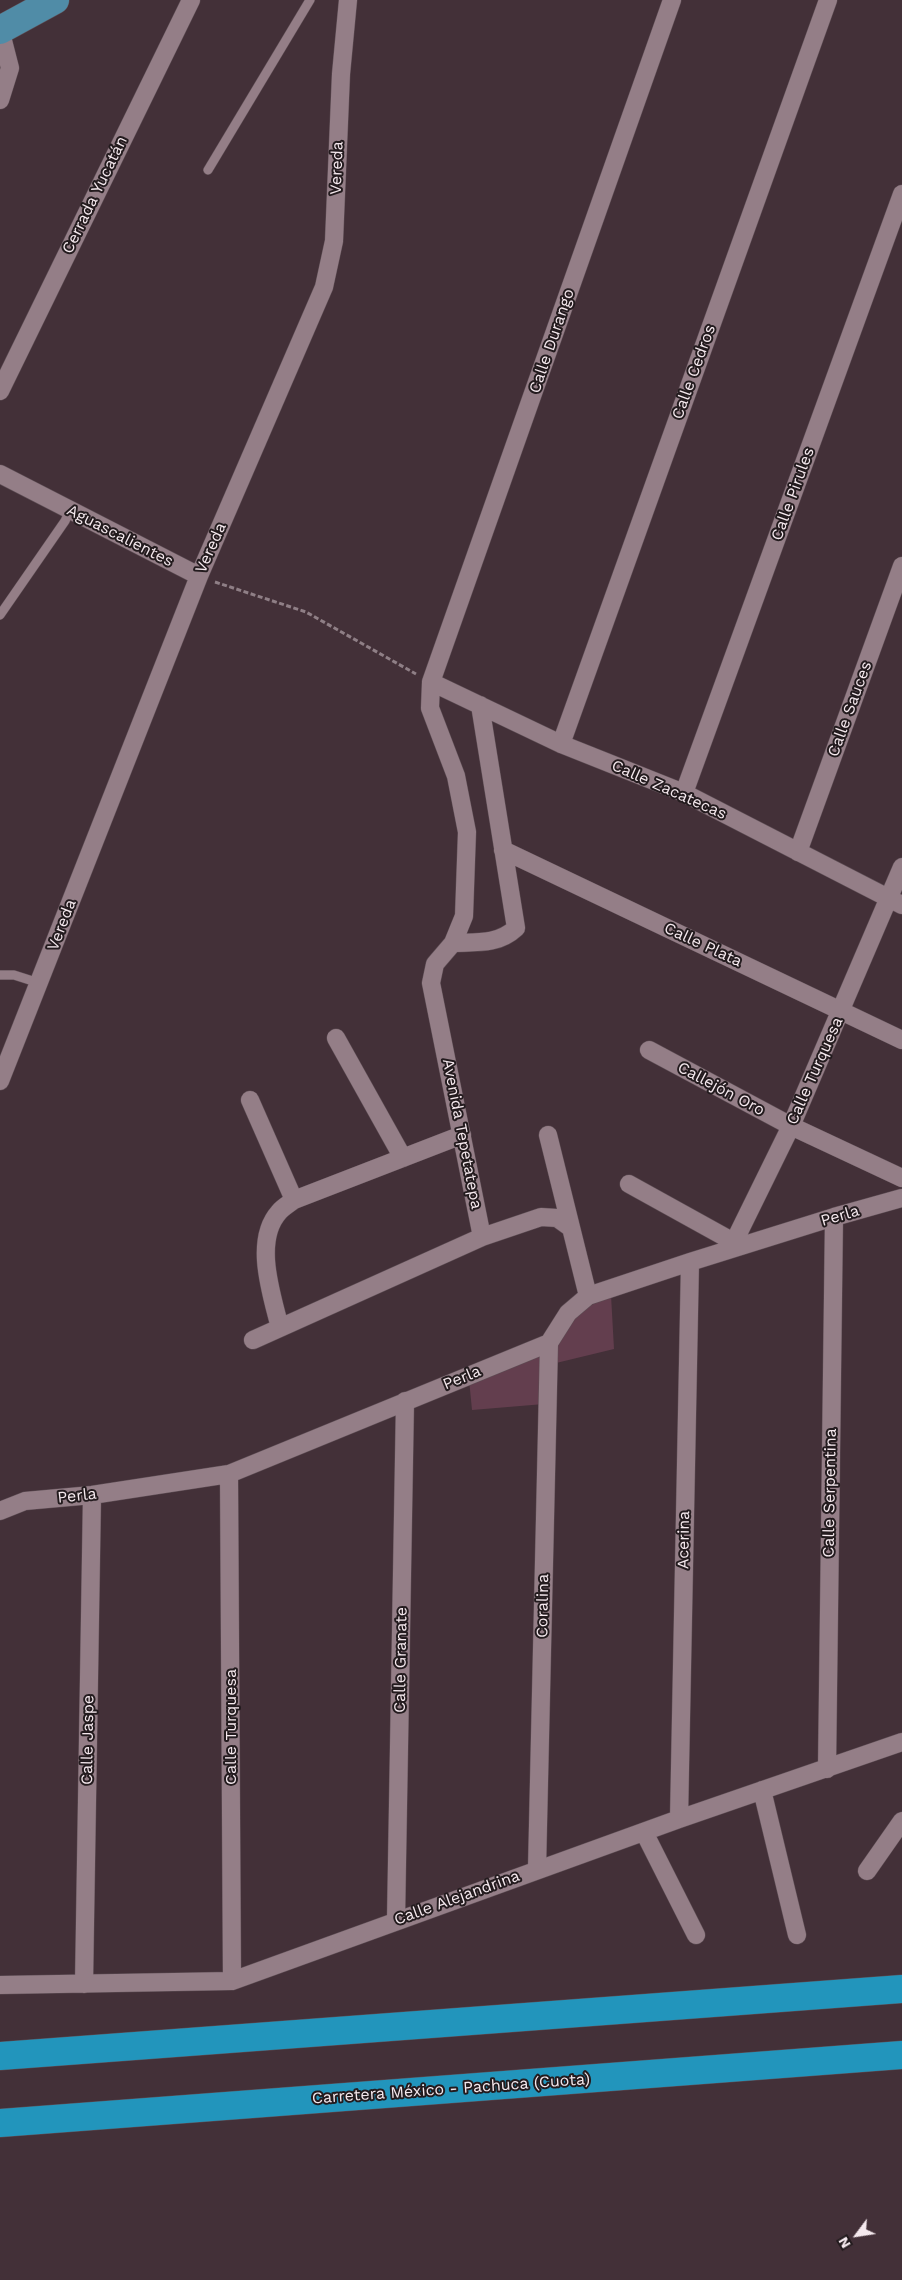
<!DOCTYPE html>
<meta charset="utf-8">
<style>
body{margin:0}
#map{position:relative;width:902px;height:2280px;overflow:hidden;background:#433038;font-family:"Work Sans",sans-serif}
canvas{display:block}
.north{position:absolute;left:832px;top:2210px;width:50px;height:50px;-webkit-text-stroke:4px #231b1e;paint-order:stroke;rotate:239deg;font-size:14px;font-weight:700;line-height:20px;text-align:center;color:#f5e9ee}
.north::after{content:'';display:block;margin:auto;width:18px;height:22px;background:#f5e9ee;clip-path:polygon(50% 0,100% 100%,50% 72%,0 100%)}
</style>
<div id="map">
<canvas width="902" height="2280"></canvas>
<div class="north">N</div>
</div>
<script>
const context = document.querySelector('canvas').getContext('2d');
context.lineJoin = 'round';
function fillPath(path, color) { context.fillStyle = color; context.fill(path, 'evenodd'); }
function trace(path, color, width, dash) { context.strokeStyle = color; context.lineWidth = width; context.lineCap = dash ? 'butt' : 'round'; context.setLineDash(dash || []); context.stroke(path); }
function write(font, color, halo, rows, align = 'center') {
  context.font = font + ' "Work Sans",sans-serif'; context.lineWidth = 4; context.setLineDash([]); context.textBaseline = 'middle'; context.strokeStyle = halo; context.fillStyle = color; for (const [text, x, y, turn = 0] of rows) {
    context.save(); context.translate(x, y); context.rotate((+turn || 0) * Math.PI / 180); context.textAlign = isNaN(turn) ? turn : align; if (halo) context.strokeText(text, 0, 0); context.fillText(text, 0, 0); context.restore();
  }
}
fillPath(new Path2D(`
 M611,1295L614,1349L552,1364C556,1319 575,1314 611,1295Z
 M545,1348L544,1404L472,1410L469,1379Z`), '#633e4e');
const service = new Path2D(`
 M208,170L310,0
 M0,615L65,521L70,510
 M0,975H14L39,983`);
const minor = new Path2D(`
 M0,100L10,68L0,29
 M0,391L191,0
 M0,474L199,576
 M431,682L561,744L684,793L902,905
 M561,744L828,0
 M684,793L902,194
 M503,850L902,1040
 M798,852L902,566
 M453,943C476,942 498,945 516,928L480,705
 M336,1038L403,1158
 M649,1050L791,1126L902,1178
 M0,1081L199,576L324,287L334,241L341,74L348,0
 M250,1100L294,1200
 M548,1135L588,1296
 M629,1184L741,1246
 M482,1237L431,983L435,964L453,943L464,916L467,832L456,776L430,708L431,682L672,0
 M734,1242L791,1126L902,867
 M280,1328C272,1295 253,1241 279,1212C283,1207 289,1204 294,1200L462,1135
 M253,1340L482,1237L541,1217L557,1218L571,1228
 M229,1474L232,1981
 M0,1511L25,1501L92,1495L229,1474L549,1343L568,1313L588,1296L690,1262L834,1217L902,1198
 M827,1769L834,1217
 M762,1790L797,1935
 M679,1819L690,1262
 M644,1832L696,1935
 M537,1869L549,1343
 M867,1871L902,1821
 M396,1920L405,1401
 M84,1984L92,1495
 M0,1985L232,1981L679,1819L902,1742`);
const primary = new Path2D(`
 M0,30L55,0`);
const motorway = new Path2D(`
 M0,2056L902,1989
 M0,2123L902,2055`);
trace(service, '#5e4e55', 10);
trace(minor, '#5e4e55', 19);
trace(primary, '#5e4e55', 29);
trace(motorway, '#5e4e55', 29);
trace(new Path2D(`
 M215,582L306,612L416,674`), '#8f7f86', 3, [5, 2.5]);
trace(service, '#947e87', 9);
trace(minor, '#947e87', 18);
trace(primary, '#508ca7', 28);
trace(motorway, '#2295bc', 28);
write('16px', '#f5e9ee', '#231b1e', [
 ["Vereda",337,168,-88],
 ["Cerrada Yucatán",95,195,-64],
 ["Calle Durango",552,341,-71],
 ["Calle Cedros",694,372,-70],
 ["Calle Pirules",793,494,-70],
 ["Aguascalientes",120,536,27],
 ["Vereda",211,548,-66],
 ["Calle Sauces",850,709,-70],
 ["Calle Zacatecas",669,790,24],
 ["Vereda",62,925,-69],
 ["Calle Plata",703,945,25],
 ["Calle Turquesa",815,1071,-66],
 ["Callejón Oro",721,1089,28],
 ["Avenida Tepetatepa",462,1134,79],
 ["Perla",840,1216,-16],
 ["Perla",462,1378,-22],
 ["Calle Serpentina",830,1493,-89],
 ["Perla",77,1496,-6],
 ["Acerina",684,1540,-89],
 ["Coralina",543,1606,-89],
 ["Calle Granate",401,1660,-89],
 ["Calle Turquesa",231,1727,-90],
 ["Calle Jaspe",88,1740,-89],
 ["Calle Alejandrina",457,1898,-20],
 ["Carretera México - Pachuca (Cuota)",451,2089,-4]
]);
</script>
